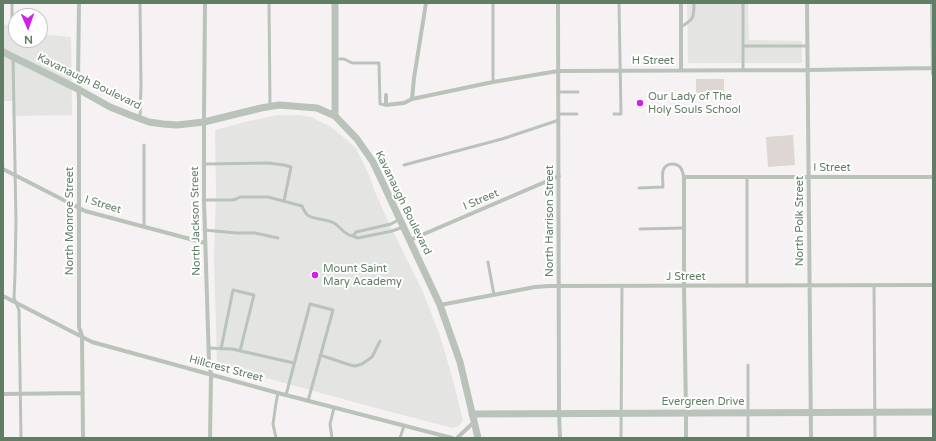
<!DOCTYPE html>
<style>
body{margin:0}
#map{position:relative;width:936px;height:441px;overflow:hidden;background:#f6f2f4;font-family:"Varela Round",sans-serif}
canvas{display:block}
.frame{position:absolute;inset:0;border:4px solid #607e63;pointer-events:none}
.north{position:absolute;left:8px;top:8px;width:40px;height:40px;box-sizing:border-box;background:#fff;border:1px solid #bfcbc1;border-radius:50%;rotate:178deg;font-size:11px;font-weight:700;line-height:16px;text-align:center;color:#607e63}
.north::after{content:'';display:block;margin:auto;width:14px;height:18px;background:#d120e9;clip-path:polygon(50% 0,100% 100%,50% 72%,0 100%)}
</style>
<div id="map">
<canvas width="936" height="441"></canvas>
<div class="frame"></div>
<div class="north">N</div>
</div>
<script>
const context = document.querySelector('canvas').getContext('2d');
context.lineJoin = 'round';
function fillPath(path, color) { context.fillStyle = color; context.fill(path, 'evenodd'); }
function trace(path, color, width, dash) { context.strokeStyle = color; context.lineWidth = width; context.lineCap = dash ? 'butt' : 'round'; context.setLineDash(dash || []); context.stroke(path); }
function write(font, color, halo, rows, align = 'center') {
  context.font = font + ' "Varela Round",sans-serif'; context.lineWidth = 4; context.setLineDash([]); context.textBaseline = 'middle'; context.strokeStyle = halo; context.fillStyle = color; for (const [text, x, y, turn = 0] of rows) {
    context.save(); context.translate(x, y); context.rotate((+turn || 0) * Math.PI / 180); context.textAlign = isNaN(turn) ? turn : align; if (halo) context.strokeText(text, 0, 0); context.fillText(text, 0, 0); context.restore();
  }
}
fillPath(new Path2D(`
 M687,3H748L749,40L802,41V63H688Z
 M3,24L16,28V40H40V34L71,37L72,115L12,116L13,101H3Z
 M278,115H300L311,117L331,127L347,140L356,148L370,177L375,192L388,221L423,292L440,336L453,380L463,420L459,426L453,428L383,410L281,382L217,364L214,257L216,193L215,130L249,121Z`), '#e4e4e2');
fillPath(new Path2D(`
 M696,79H724V91L722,92L696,93Z
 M793,135L795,165L768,167L766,137Z`), '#ddd6d3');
trace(new Path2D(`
 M12,3V27
 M140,3L141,85L140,117
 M269,3L270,105
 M681,27C694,19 694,18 694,3
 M743,46H808
 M13,57L16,221L15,274L14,298L19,310L21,438
 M335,59H344L352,63H379L380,104L386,105
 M743,70V3
 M493,82V3
 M558,92H578
 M559,114H577
 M614,114H621L619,3
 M204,164L268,163L284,165L291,167L284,201
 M404,165L502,139L559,120
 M747,177V286
 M639,188L663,187C663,182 662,176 663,171C665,164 673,162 679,166C682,168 683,174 684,177
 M204,200H233L236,199L240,197H268L302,206C304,210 305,214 309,216C317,220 327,219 334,223C341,227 344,235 353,236
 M400,219L391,224L356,232L353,236L358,238L392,231L403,227
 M144,227V145
 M640,229L684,228
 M204,230L237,233H255L278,238
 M488,262L494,295
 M874,285L875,438
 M209,348L232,349L294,363
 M221,349L233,290L254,295L240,351
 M320,355L350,365L355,366L362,364L372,357L380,341
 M748,365V438
 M286,395L310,304L333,310L308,401
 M276,438L273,424L276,403L278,393
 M332,438L330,424L334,408
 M400,438L404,426
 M621,438L622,286`), '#b9c3ba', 3);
trace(new Path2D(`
 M79,3L78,80L79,101V327L82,336L83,438
 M205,3L204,114V200L209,363L211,374L210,438
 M558,3L559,413L560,438
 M681,3V70
 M807,3L811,438
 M932,3L933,74
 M386,95V105L404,103L412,99L493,82L558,71L808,70L933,68
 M412,99L414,78L426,3
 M3,169L85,211L205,243
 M410,240L559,176
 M3,296L92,342L278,393L452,438
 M440,305L535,287L549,286L933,285
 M3,394L83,393
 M457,438L474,422
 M686,438V413L684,286V177H933`), '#b9c3ba', 4);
trace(new Path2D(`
 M3,52L78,89L110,107L130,115L149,122L163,124L177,125L204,122L261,108L279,105L317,108L335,116L357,139L373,162L440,305L460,362L478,438
 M335,116V3
 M472,414L933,412`), '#b9c3ba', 7);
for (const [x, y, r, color] of [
 [640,103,4,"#d120e9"],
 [315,275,4,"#d120e9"]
]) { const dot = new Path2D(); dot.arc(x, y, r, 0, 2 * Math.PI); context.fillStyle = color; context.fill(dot); trace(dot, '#fff', 1.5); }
write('11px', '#607e63', '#fff', [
 ["H Street",653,61],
 ["Kavanaugh Boulevard",89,82,26],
 ["I Street",832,168],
 ["I Street",481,200,-23],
 ["Kavanaugh Boulevard",403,203,64],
 ["I Street",103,205,17],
 ["North Monroe Street",70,221,-90],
 ["North Jackson Street",196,221,-91],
 ["North Harrison Street",550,221,-90],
 ["North Polk Street",800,221,-90],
 ["J Street",686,277],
 ["Hillcrest Street",226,369,15],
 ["Evergreen Drive",703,402]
]);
write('11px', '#607e63', '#fff', [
 ["Our Lady of The",648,97],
 ["Holy Souls School",648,110],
 ["Mount Saint",323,269],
 ["Mary Academy",323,282]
], 'left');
</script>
